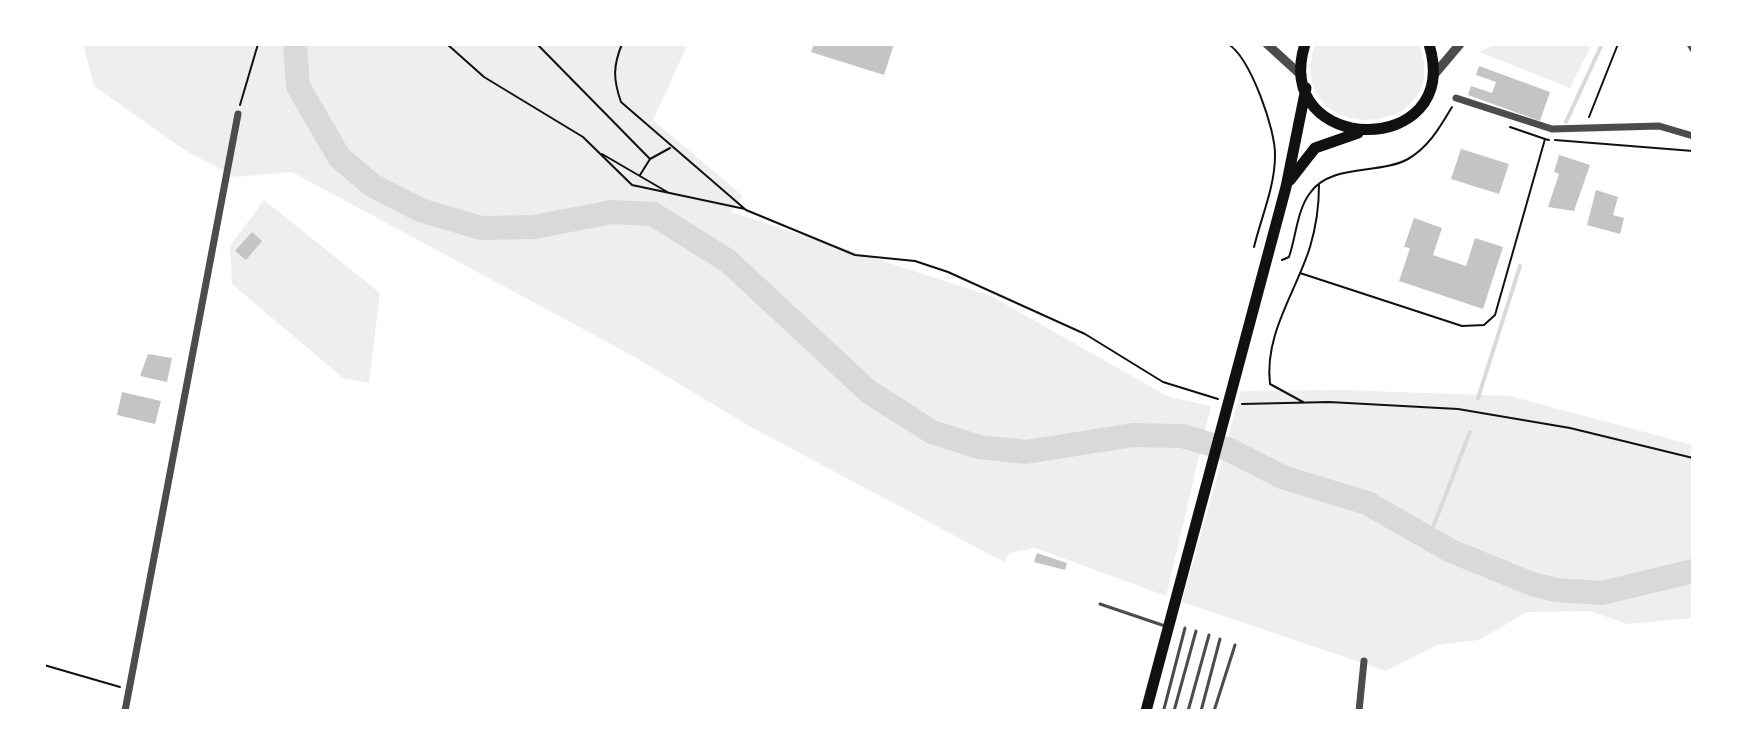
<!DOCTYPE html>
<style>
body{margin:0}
#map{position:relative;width:1737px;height:755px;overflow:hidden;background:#fff;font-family:"DM Sans",sans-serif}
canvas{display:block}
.frame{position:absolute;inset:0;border:46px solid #fff;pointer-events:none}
</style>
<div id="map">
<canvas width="1737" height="755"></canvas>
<div class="frame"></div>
</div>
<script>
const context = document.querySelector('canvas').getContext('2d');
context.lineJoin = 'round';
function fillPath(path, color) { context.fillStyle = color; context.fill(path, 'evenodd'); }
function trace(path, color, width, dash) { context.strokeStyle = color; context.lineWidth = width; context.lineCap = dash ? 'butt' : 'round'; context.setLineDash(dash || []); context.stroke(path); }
fillPath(new Path2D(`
 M83,44H688L653,120L743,196L731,212L991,296L1169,397L1211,406L1166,596L1035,548L1009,553L1004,562L749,426L633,356L292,172L236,177L186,151L94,86Z
 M1315,44H1419C1457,142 1281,148 1315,44Z
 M1495,44H1592L1570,88L1479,52Z
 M264,200L380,293L369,383L343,378L232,284L230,246Z
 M1342,390L1510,396L1693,445V618L1627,624L1590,611L1527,612L1479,640L1437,645L1386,671L1182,602L1241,391Z`), '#eee');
trace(new Path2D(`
 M1566,122L1602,44
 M1478,398L1520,266
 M1428,540L1470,432`), '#d9d9d9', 4);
trace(new Path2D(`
 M295,44L298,86L339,157L372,185L420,210L481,228L534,227L612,212L653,214L728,261L869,392L932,432L979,447L1026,452L1133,435L1182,436L1230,450L1282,477L1367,503L1451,551L1532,584L1556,590L1602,593L1693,571`), '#d9d9d9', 24);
fillPath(new Path2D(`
 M814,44H894L884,75L811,52Z
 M1479,66L1550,92L1540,121L1468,95L1471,86L1492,93L1496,82L1476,75Z
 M1461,149L1509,164L1499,194L1451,179Z
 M1559,155L1590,165L1574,211L1548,207L1559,174L1554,172Z
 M1596,190L1618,197L1613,215L1624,218L1620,234L1587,225Z
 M1414,218L1442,228L1433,255L1466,266L1475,238L1503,247L1483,309L1399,281L1410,248L1404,247Z
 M252,232L262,241L246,260L235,251Z
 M148,354L172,358L167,382L140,376Z
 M122,392L161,401L155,424L117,415Z
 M1037,553L1067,563L1065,570L1034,562Z`), '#c4c4c4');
trace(new Path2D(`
 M447,44L484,77L583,137L632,185L745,209
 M537,44L650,159
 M622,44C613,66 613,79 621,102L746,210L855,255L915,261L948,272L1085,334L1163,382L1218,399
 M1228,44C1250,57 1276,130 1275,156C1275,186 1261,218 1254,247
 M240,105L258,44
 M1589,117L1618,44
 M1510,127L1545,139
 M1555,140L1693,151
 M602,154L669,193
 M640,175L650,159L670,148
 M1282,260L1289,257C1296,237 1297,210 1310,193C1331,163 1379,175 1408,159C1429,147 1440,127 1452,107
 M1300,273L1462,326L1484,325L1495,315L1545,139L1549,140
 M1303,402L1270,384C1264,334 1296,292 1310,247C1316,227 1319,206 1319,185
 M1242,404L1329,402L1458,409L1570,428L1693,458
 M44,665L120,687`), '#111', 2);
trace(new Path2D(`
 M1100,604L1165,626
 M1164,709L1185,628
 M1174,711L1196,631
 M1188,711L1209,635
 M1201,711L1220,639
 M1214,711L1235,645`), '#4c4c4c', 3);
trace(new Path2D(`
 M1690,44L1693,49
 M1456,98L1552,129L1659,126L1693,136
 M125,711L238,114
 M1359,711L1364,661`), '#4c4c4c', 7);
trace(new Path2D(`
 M1267,44L1302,76
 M1433,76L1460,44`), '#4c4c4c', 9);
trace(new Path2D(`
 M1305,44C1270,156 1464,160 1429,44
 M1290,180L1315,148L1358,133
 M1146,711L1286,187L1306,88`), '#111', 11);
</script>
